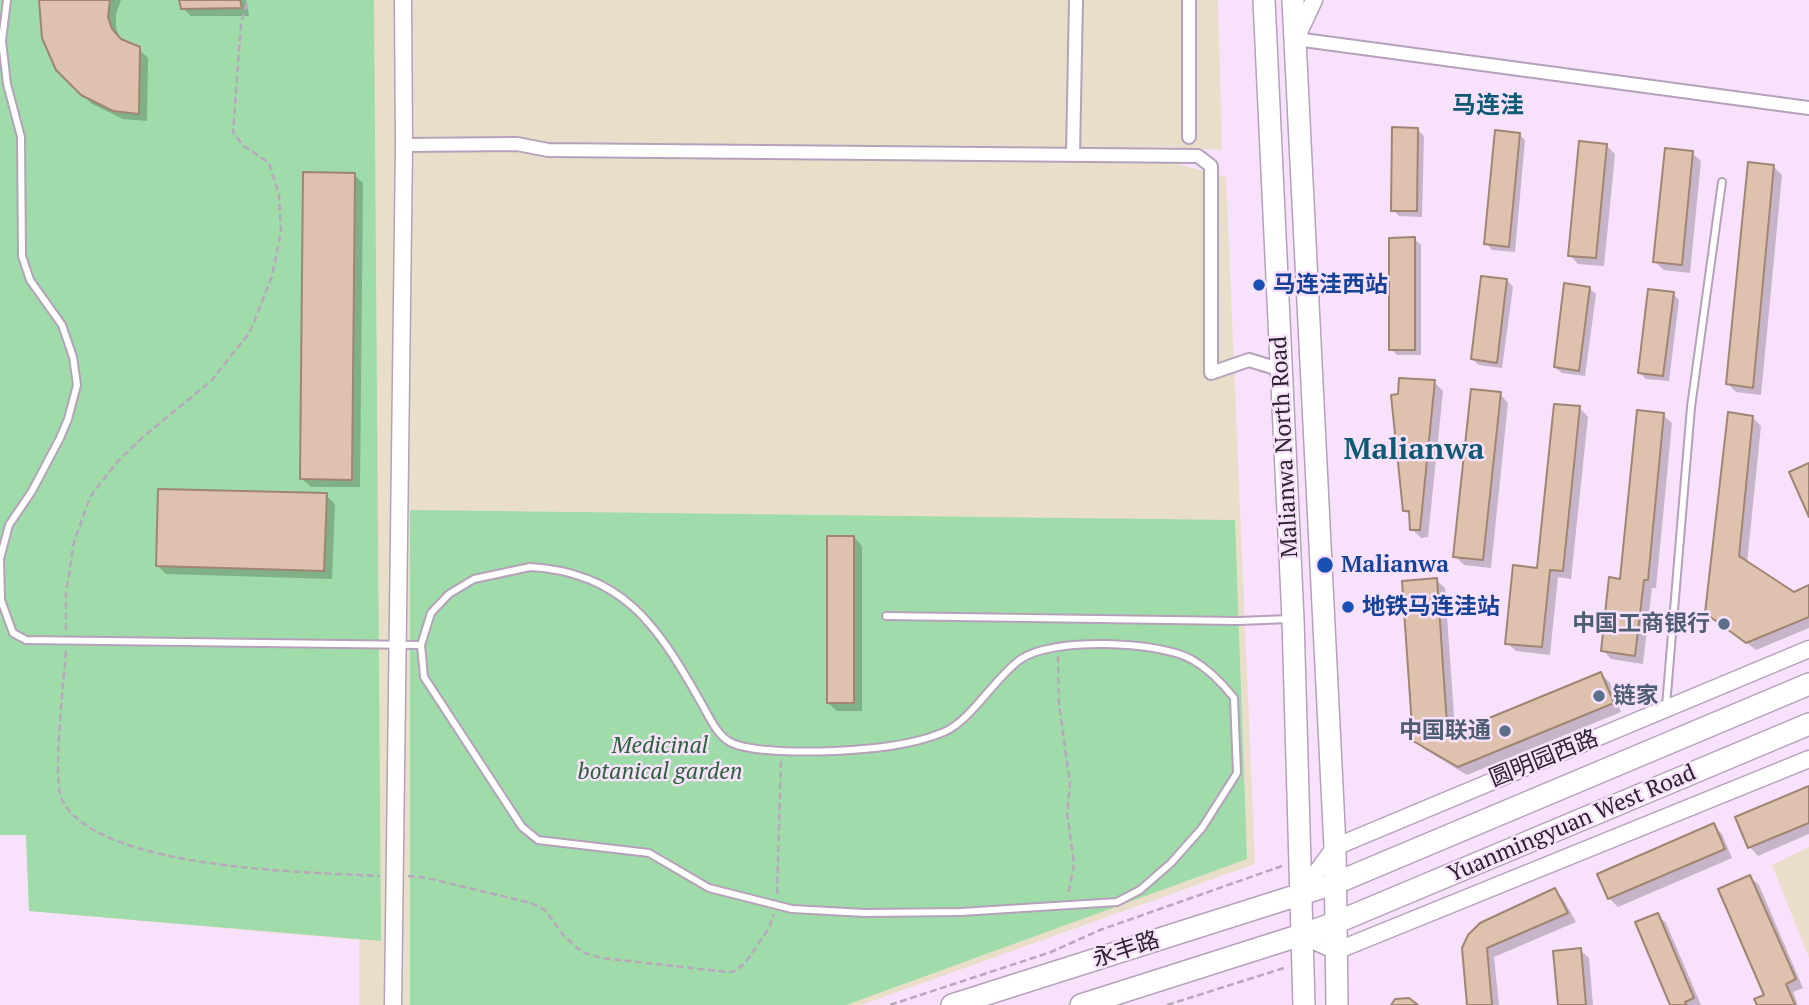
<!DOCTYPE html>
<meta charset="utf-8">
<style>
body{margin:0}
canvas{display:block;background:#f7e1fb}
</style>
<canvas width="1809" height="1005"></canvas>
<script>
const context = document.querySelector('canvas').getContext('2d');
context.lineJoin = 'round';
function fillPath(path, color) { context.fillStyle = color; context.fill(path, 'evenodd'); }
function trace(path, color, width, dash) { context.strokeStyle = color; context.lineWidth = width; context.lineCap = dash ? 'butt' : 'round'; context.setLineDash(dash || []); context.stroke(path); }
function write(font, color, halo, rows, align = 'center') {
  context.font = font + ' "PT Serif","Noto Sans SC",serif'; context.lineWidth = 5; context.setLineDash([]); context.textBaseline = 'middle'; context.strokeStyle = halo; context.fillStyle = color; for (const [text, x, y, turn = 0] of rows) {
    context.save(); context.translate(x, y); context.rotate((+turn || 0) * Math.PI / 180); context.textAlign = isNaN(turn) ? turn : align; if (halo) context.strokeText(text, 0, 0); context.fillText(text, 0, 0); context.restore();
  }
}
fillPath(new Path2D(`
 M0,0H1218L1222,150L1167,147L1166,161L1226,177L1255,864L861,1005H359V940L29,911L26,835H0Z`), '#e9deca');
fillPath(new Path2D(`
 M1809,847V958L1772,865Z`), '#eadeca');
fillPath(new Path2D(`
 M0,0H374L381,941L29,911L26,835H0Z
 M410,510L1235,520L1247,859L846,1005H410Z`), '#9fdcaa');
fillPath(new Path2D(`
 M41,0H121L116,14V27L120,40L139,49L148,58L147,121L123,119L92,104L58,69Z
 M181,0H246L249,16H191L183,8Z
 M1417,129L1424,136L1422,217L1399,216L1393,210Z
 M1519,134L1525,140L1515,252L1492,250L1486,243Z
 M1607,146L1615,154L1604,266L1578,264L1570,255Z
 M1692,153L1701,161L1690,273L1664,270L1655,262Z
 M1773,166L1782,175L1761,395L1736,392L1728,384Z
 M354,175L363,183L360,487H311L302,479Z
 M1414,239L1421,245V355H1397L1391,349Z
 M1507,280L1513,287L1502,368L1479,365L1472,359Z
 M1589,288L1596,294L1585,376L1562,373L1555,367Z
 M1673,294L1679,300L1669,381L1646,379L1639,372Z
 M1434,382L1443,391L1428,537L1421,538L1412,529V517L1404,510Z
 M1500,394L1508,403L1491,568L1464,565L1455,556Z
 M1580,408L1588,417L1571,579L1558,577L1550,655L1516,651L1507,643L1538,570Z
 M1663,415L1672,423L1656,588H1652L1643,664L1611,659L1603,650Z
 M1753,418L1761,426L1747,563L1793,594L1809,587V628L1756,650L1707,612Z
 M326,495L335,504L332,579L166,574L157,565Z
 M854,537L862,546V711H837L828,703Z
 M1436,580L1445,588L1455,730L1460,732L1601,674L1610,683L1621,712L1467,775L1424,749L1415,740Z
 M1809,788V834L1758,856L1750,847L1737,818Z
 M1713,825L1722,834L1732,858L1618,907L1609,898Z
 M1750,877L1759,885L1803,988L1793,992L1798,1005H1759L1766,996Z
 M1555,890L1563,899L1576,922L1494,957L1499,1005H1469L1464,949Z
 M1658,915L1666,923L1701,1005H1672Z
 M1580,950L1589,958L1593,1005H1560Z`), '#0003');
const building = new Path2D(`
 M39,0H110L108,17L112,29L121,39L140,47L139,114L113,111L81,95L56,70L42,38Z
 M179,0H240L242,8L181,9Z
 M1392,127L1418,128L1417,211H1391Z
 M1495,130L1520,133L1509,247L1484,244Z
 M1579,141L1607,144L1596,258L1568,256Z
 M1665,148L1693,151L1682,265L1653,262Z
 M1748,162L1774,165L1753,388L1726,384Z
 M303,172L355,173L352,480L300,479Z
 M1415,237V350H1389V238Z
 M1481,276L1507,279L1497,363L1471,359Z
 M1564,283L1590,287L1579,371L1554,367Z
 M1648,289L1674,292L1663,376L1638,373Z
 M1399,378L1435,380L1420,530H1410L1409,511H1403L1391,395L1398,394Z
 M1471,389L1501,392L1483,560L1453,557Z
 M1554,404L1580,406L1563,571L1550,570L1542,647L1505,644L1513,565L1537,568Z
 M1637,410L1664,413L1648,580H1644L1635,656L1601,651L1609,577L1620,579Z
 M1728,412L1753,416L1739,556L1794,592L1809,585V617L1746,643L1705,613Z
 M1809,463V517L1789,472Z
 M158,489L327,493L324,571L156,566Z
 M827,536H854V703H827Z
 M1437,578L1447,725L1460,730L1601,672L1614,703L1458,767L1413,741L1402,581Z
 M1809,786V823L1748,848L1735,817Z
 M1714,823L1725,849L1608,899L1597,874Z
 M1750,875L1796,979L1786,984L1795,1005H1757L1754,999L1764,995L1718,889Z
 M1555,888L1568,913L1487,948L1492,1005H1467L1462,948L1468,935L1480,923Z
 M1658,913L1694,998L1685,1002L1687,1005H1670L1635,922Z
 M1581,948L1586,1005H1558L1553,951Z
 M1409,998L1418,1005H1391L1395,999Z`);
fillPath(building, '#dec2ae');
trace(building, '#a08572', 2);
const service = new Path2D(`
 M7,0L2,41L7,84L21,137L22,256L30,280L62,325L73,357L77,385L68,419L60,438L32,491L9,525L0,559L1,600L13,633L26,640L421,645
 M530,567C622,572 657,625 699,699C707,712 716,735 730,742C750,753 810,752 835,751C870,749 911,746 944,732C971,721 995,677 1021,659C1053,637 1157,641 1191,659C1207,668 1223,684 1234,698L1237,773L1202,828L1171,863L1140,890L1117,902L961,912L865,913L792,909L709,888L649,853L538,840L522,827L424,677L421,645L431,613L449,594L474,579Z
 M886,616L1238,621L1290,619
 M1666,706L1691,407L1722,182`);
const minor = new Path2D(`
 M1296,39L1809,108
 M1189,137V0
 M404,145L517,144L548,150L1198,156L1211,166V373L1249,360L1282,370
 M1073,154L1076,0`);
const tertiary = new Path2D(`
 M1296,39L1314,0
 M1300,895L1335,847L1809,649
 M1301,935L1336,951L1809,759
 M393,1005L404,145L403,0`);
const primary = new Path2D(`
 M1264,0L1293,619L1304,1005
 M1293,0L1335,847L1337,1005
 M952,1005L1336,883L1809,684
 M1081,1005L1301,935L1335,923L1809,724`);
trace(service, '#b5a1ba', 10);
trace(minor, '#b5a1ba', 16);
trace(tertiary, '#b5a1ba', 19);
trace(primary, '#b5a1ba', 24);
trace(new Path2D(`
 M66,630V593L74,542L90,497L117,462L143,437L211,381L250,332L272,276L281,232L279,195L269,163L244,146L233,133L241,23L248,0
 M66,651C64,678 52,781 62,800C98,870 308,872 380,876
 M1058,656L1059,704L1070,784L1067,813L1074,864L1068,896
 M408,876L427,878L531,903L545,910L564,936L582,952L601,958L728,972L736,971L748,959L769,928L774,914
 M777,894L781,760
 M890,1005L1051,952L1100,930L1282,866
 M1167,1005L1287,967`), '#b9a7bc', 2.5, [7, 3.5]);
trace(service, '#fff', 6);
trace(minor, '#fff', 12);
trace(tertiary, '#fff', 16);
trace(primary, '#fff', 21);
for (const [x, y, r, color] of [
 [1259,285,7,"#1a4fb4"],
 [1325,565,9,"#1a4fb4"],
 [1348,607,7,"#1a4fb4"],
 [1724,624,7,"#5c6f8a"],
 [1599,696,7,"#5c6f8a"],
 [1505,731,7,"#5c6f8a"]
]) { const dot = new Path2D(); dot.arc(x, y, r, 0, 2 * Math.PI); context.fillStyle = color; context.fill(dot); trace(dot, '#f7e1fb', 2.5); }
write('bold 23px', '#164399', '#f7e1fb', [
 ["马连洼西站",1273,285],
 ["Malianwa",1341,565],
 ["地铁马连洼站",1362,607]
], 'left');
write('23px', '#2b232d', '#f7e1fb', [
 ["Malianwa North Road",1285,447,-93],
 ["圆明园西路",1544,759,-22],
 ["Yuanmingyuan West Road",1572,824,-23],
 ["永丰路",1126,950,-18]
]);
write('bold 23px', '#4e5e75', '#f7e1fb', [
 ["中国工商银行",1710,624],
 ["链家",1613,696,"left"],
 ["中国联通",1491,731]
], 'right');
write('italic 23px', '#276336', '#f7e1fb', [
 ["Medicinal",660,746],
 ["botanical garden",660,772]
]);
write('bold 24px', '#0e5973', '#f7e1fb', [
 ["马连洼",1488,106]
]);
write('bold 30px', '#0e5973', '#f7e1fb', [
 ["Malianwa",1414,450]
]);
</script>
